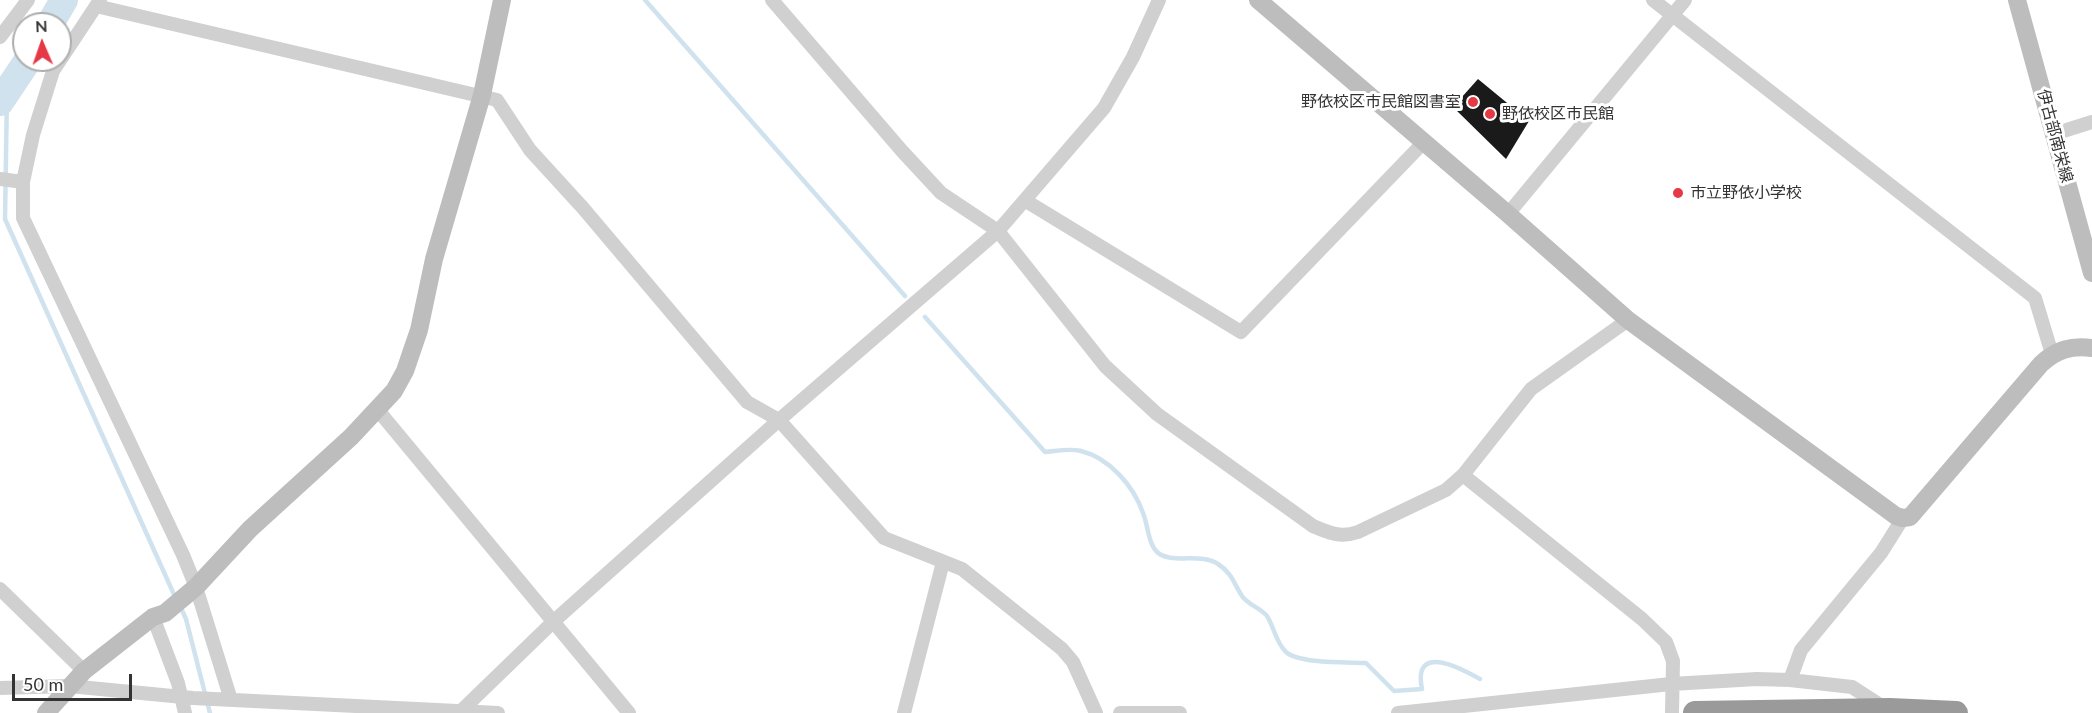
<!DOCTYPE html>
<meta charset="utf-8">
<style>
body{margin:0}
#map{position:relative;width:2092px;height:713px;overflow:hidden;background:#fff;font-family:Lato,sans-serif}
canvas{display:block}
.north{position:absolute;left:12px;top:12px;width:60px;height:60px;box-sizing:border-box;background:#fff;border:2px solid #adadad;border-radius:50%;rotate:358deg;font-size:16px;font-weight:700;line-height:24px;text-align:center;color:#333}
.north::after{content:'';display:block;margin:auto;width:21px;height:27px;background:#e63946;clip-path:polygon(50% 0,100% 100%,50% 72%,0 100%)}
.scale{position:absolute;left:12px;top:674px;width:120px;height:27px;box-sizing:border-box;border:3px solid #333;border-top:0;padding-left:8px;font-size:18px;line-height:21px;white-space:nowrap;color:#333;-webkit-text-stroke:4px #fff;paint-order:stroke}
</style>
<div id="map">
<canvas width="2092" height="713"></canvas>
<div class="north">N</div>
<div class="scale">50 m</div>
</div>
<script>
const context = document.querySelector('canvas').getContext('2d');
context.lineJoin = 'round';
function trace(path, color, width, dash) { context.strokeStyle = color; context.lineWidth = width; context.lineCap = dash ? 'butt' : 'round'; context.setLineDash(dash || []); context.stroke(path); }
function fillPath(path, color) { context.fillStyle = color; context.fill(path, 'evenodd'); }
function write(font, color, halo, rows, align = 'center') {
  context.font = font + ' Lato,"Noto Sans JP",sans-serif'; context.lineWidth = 6; context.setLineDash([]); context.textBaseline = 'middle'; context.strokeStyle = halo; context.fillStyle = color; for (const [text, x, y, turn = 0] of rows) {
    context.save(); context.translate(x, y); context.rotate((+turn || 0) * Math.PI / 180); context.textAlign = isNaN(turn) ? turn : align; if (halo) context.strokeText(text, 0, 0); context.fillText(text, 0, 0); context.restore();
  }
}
trace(new Path2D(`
 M645,0L905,296
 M7,93L5,219L176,599
 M925,317L1045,452C1057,451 1069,448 1081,451C1110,458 1134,487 1143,513C1148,525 1148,543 1157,552C1171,565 1201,552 1218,564C1232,573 1234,584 1242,596C1248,605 1261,608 1267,616C1274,627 1276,643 1286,652C1300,664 1347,662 1366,663L1394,691L1422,689C1421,684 1420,675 1422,670C1430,650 1469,673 1480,679
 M180,606L186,619L210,713`), '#cfe2ee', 4.5);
trace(new Path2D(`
 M50,24L64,0
 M0,102L28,60`), '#cfe2ee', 28);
fillPath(new Path2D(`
 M1478,79L1529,121L1506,159L1453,107Z`), '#1a1a1a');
trace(new Path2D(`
 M100,0L53,71L33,135L23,182V218L183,555L196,587L231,700
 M772,0L902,151L941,193L998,231L1105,366L1157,414L1313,526C1329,533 1341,538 1358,532L1446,490L1463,475L1531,389L1628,320
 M1653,0L2035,298L2052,354
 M96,6L497,100L530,150L583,208L747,402L779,420L884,538L962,569L1062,649L1073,662L1096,713
 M0,37L28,0
 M2054,134L2092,122
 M0,179L23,182
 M1026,201L1241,332L1424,142
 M1508,214L1685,0
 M377,409L629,713
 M1463,475L1642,619L1666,642L1673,661L1672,713
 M0,589L84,671
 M153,617L178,683L185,713
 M1790,680L1801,650L1881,553L1903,518
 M0,688L69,686L193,698L498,713
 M461,711L554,621L779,420L998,231L1104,108L1133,57L1159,0
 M904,713L943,562
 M1120,713H1180
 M1398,713L1671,684L1757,679L1790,680L1852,687L1883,707`), '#d0d0d0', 14);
trace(new Path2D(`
 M1258,0L1508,214L1628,320L1896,516L1903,518L1910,517L2041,364C2056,350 2071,345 2092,348
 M2017,0L2092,273
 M46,713L84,671L153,617L165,613L196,587L250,529L351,437L394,391L405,371L419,330L434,259L482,95L502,0`), '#bdbdbd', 18);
trace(new Path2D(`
 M1695,713L1890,710L1956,713`), '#9a9a9a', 24);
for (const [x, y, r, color] of [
 [1473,102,6,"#e63946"],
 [1490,114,6,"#e63946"],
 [1678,193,6,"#e63946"]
]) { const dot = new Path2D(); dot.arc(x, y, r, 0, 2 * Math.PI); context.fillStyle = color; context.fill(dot); trace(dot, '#fff', 2); }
write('16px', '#333', '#fff', [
 ["野依校区市民館図書室",1461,102,"right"],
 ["野依校区市民館",1502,114],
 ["市立野依小学校",1690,193]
], 'left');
write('16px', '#333', '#fff', [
 ["伊古部南栄線",2055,136,75]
]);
</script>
